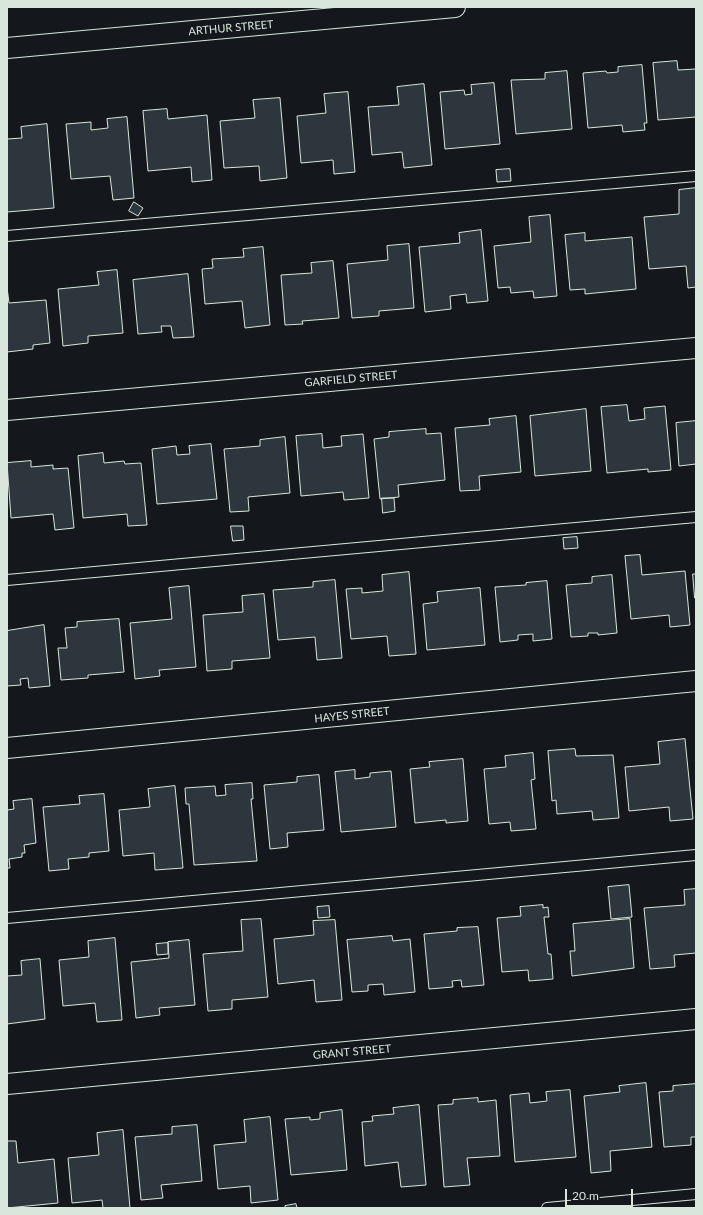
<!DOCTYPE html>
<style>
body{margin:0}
#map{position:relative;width:703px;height:1215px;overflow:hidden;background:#14181c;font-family:Lato,sans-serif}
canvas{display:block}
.frame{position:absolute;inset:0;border:8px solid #d8e6dc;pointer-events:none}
.scale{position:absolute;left:565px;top:1189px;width:68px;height:18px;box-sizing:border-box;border:2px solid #d8e6dc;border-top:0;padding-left:5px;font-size:12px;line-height:14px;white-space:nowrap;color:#d8e6dc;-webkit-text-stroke:3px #14181c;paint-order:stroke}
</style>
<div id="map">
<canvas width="703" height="1215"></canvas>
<div class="frame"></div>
<div class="scale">20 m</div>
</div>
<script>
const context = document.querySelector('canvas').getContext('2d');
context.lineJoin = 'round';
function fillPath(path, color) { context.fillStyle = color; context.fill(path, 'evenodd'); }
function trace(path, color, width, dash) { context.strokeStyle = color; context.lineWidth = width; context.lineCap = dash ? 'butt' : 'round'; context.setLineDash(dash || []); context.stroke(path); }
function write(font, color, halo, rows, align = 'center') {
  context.font = font + ' Lato,sans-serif'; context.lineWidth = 3; context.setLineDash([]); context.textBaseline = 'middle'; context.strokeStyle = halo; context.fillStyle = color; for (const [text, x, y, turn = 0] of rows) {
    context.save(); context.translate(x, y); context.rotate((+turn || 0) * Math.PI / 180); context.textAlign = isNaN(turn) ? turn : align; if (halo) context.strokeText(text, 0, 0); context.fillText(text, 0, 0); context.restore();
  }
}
const building = new Path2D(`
 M677,61L678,70L696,69V117L658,120L653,63Z
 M642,65L647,123H644L645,130L623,132L622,125L588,128L583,73L606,71L607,73L618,72V67Z
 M567,71L572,129L516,134L511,80L545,79V73Z
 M494,83L500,144L445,149L440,92L464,90L465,95L472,94L471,85Z
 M424,84L432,165L404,168L402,152L372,155L368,107L399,105L397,87Z
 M348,92L355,172L334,174L333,160L301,163L297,116L326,113L324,94Z
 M280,98L287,178L260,181L259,166L224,168L220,121L255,118L253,100Z
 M167,109L168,119L207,115L212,180L192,182L191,167L148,171L143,111Z
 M127,117L134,198L113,200L110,176L71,179L66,124L91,122V130L108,128L107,119Z
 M47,124L54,208L7,212V139L22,138L21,127Z
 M510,169L511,181L497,182L496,170Z
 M696,188V287L688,288L686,266L649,269L644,217L679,214V190Z
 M134,202L143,208L138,216L129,211Z
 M550,215L557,296L534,298L533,291L511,293L510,287L498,288L494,246L531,242L529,217Z
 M481,230L488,301L467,303L466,294L450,296L451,309L425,312L419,247L460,243L459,233Z
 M585,233V241L632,237L636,289L585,294V289L570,290L565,235Z
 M409,244L414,308L379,311V316L352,318L347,264L388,260L387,246Z
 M263,247L270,325L245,328L242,301L205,304L202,269L213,268L212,259L244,257L243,249Z
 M333,261L339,318L302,321L303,324L285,325L281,275L312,273L311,263Z
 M117,270L123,333L88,336V343L63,346L58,289L99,285L97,272Z
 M188,274L194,337L173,338L171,326H161L162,332L138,334L133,280Z
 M7,287L9,303L46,300L50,343L33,345V349L7,352Z
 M627,405L629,421L645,419L644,408L665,406L671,470L648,472V469L607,473L601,407Z
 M586,409L591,471L535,476L530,416Z
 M516,416L521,472L479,476L480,490L460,491L455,428L490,425L489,419Z
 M696,421V464L679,466L676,423Z
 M426,429V434L441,433L445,480L398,485L399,497L380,499L374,439L389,437V432Z
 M322,434L323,448L342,446L341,436L363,434L369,498L344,500L343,492L301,496L296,436Z
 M285,437L290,493L248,497L249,511L230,512L224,449L260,446V440Z
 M211,444L217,499L157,504L152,449L176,446L177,455L190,454L189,446Z
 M103,453L104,463L124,461L125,464L141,463L147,525L128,526L127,514L83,518L78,456Z
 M31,461V467L53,465V469L68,468L74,528L55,530L53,514L11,518L7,463Z
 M382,498H394L395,511L383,513Z
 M231,526H243L244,540L233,541Z
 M577,537L578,548L564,549L563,538Z
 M640,555L642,575L685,571L690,625L670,627L669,615L631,619L625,556Z
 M409,572L416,654L389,656L387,636L351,639L346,589L362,588V593L383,591L382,575Z
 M693,574H696V598H695Z
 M612,575L617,633L598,635V633H588V636L571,637L566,585L592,583V577Z
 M335,580L342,658L317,660L315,637L278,640L273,590L313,587V582Z
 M547,581L552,639L533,641V634L518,635V640L500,642L495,587L526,585V583Z
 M189,586L196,667L159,670L160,676L135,679L130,623L172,619L169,588Z
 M480,588L485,645L427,650L423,604L438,602L437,592Z
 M264,594L270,658L232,661V669L207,671L203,615L243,612L242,596Z
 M119,619L124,672L88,675V678L61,680L58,648H67L65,628L77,627V622Z
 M44,625L50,686L29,688L28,678L20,679L21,685L7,686V631Z
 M685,739L693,819L670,821L669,807L629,811L625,767L660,764L658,742Z
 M575,749L576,756L613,755L619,818L593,820L592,811L557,814L556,800L552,801L548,751Z
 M533,753L535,779L531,780L536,829L511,831L510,822L489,824L484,769L506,767L505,756Z
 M463,759L468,821L446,823V820L415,823L410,769L430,767L429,762Z
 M355,770V779L370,777V773L391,771L396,827L341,832L335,772Z
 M319,775L324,830L287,833L288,847L270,849L264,785L297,782V777Z
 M252,783L253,799H251L257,861L194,865L189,804H186L185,788L215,786L216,796L226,795L225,785Z
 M175,786L183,868L155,870L154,853L123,856L119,810L150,807L148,789Z
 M104,794L109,851L89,853V857L68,859L69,869L49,871L43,807L80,804L79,796Z
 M32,799L36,843L24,845L25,853H22V857L9,859L10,868H7V810L14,809L13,801Z
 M629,885L632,917L611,919L608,887Z
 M696,889V953L674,955L675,967L650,969L644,908L685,905L684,890Z
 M543,905V908L548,907L549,917H544L548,954H551L553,979L529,981L528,970L502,972L497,918L521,916L520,907Z
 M329,906L330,917L318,918L317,907Z
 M261,919L268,997L232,1000V1009L208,1011L203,954L243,951L241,920Z
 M630,919L634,968L572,976L570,951H575L573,924Z
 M335,920L342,1000L316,1002L314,980L278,984L274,939L314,935L313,921Z
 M478,927L484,985L462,987L461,980L452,981L453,987L429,989L424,934L457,931V928Z
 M392,936L393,941L410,939L415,992L384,995L383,984L368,985V991L352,992L347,940Z
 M115,938L122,1020L97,1022L95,1003L63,1006L59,960L89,957L88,941Z
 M189,940L195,1005L159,1008L160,1015L136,1018L131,962L169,958L168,942Z
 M168,943V954L157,955L156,944Z
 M40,959L45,1019L7,1024V976L22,975L21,961Z
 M646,1083L652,1147L610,1151L611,1171L591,1173L584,1096L620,1092L619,1086Z
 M696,1084V1137H691V1145L664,1147L659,1092L673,1091V1086Z
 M570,1090L576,1157L515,1162L510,1095L529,1093L530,1103L547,1101L546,1092Z
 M478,1098V1102L496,1100L500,1156L467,1158L470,1185L444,1187L438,1105L453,1104V1100Z
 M419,1105L426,1185L401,1187L398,1162L365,1166L362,1122L373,1121L372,1116L394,1114L393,1108Z
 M342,1110L347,1170L291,1175L285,1119L310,1117V1120L320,1119V1113Z
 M270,1117L278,1200L251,1203L250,1186L218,1189L214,1145L246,1142L244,1120Z
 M197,1125L202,1181L161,1185L163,1198L141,1200L135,1137L172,1134V1127Z
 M123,1130L130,1208H103L102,1200L72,1203L68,1158L99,1155L97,1133Z
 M7,1141H16L18,1163L54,1159L58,1203L7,1208Z
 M296,1204L297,1208H285V1206Z`);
fillPath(building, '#2c363c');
trace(building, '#d8e6dc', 1);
const service = new Path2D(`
 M7,236L696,176
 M7,580L696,517
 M7,918L696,855
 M547,1208L696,1194`);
const minor = new Path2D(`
 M7,48L455,7
 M7,410L696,348
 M7,748L696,681
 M7,1084L696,1019`);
trace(service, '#d8e6dc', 12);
trace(minor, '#d8e6dc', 22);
trace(service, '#14181c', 10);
trace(minor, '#14181c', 20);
write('11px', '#d8e6dc', '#14181c', [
 ["ARTHUR STREET",231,28,-5],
 ["GARFIELD STREET",351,379,-5],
 ["HAYES STREET",352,715,-6],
 ["GRANT STREET",352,1052,-5]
]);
</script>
